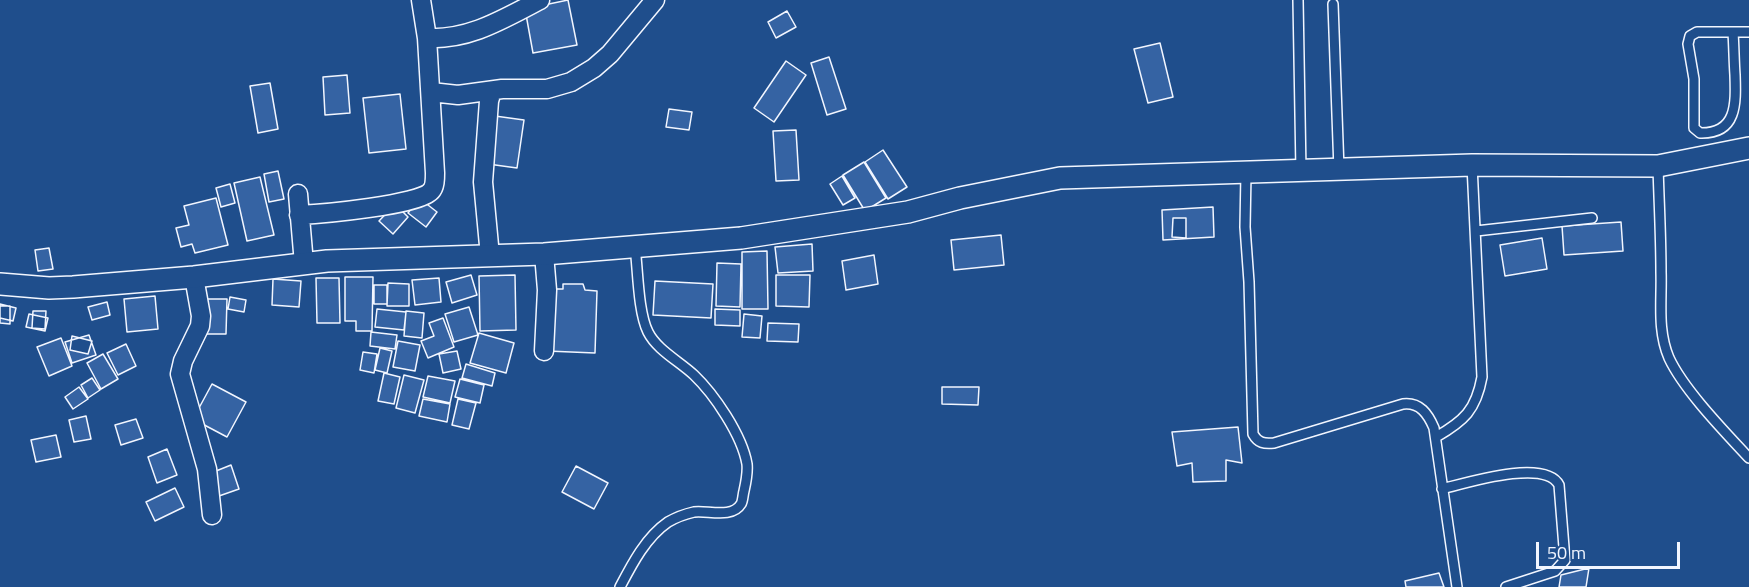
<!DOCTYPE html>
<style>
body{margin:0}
#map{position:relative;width:1749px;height:587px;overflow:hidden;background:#1f4e8c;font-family:"Titillium Web",sans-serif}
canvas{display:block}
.scale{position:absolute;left:1536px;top:542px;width:144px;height:27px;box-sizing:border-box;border:3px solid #f2f6ff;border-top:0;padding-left:8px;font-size:18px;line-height:21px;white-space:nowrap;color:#f2f6ff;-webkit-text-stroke:4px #1f4e8c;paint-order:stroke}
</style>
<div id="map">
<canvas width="1749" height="587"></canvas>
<div class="scale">50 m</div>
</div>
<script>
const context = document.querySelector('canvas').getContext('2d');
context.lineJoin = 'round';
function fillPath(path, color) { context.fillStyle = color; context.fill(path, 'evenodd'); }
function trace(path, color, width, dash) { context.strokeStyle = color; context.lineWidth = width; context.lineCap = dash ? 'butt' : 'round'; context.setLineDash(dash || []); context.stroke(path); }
const building = new Path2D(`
 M568,0L577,45L533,53L525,9Z
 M787,11L796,27L776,38L768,22Z
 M1160,43L1173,97L1148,103L1134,49Z
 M829,57L846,109L827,115L811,63Z
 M786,61L806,75L774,122L754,108Z
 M347,75L350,113L325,115L323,77Z
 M270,83L278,129L258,133L250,86Z
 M400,94L406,149L369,153L363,98Z
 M669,109L692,112L689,130L666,127Z
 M495,116L524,120L517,168L488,164Z
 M796,130L799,180L776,181L773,131Z
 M883,150L907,187L888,199L865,162Z
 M864,162L886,198L865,211L843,175Z
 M278,171L284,199L269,202L264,174Z
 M842,176L855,198L843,205L830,184Z
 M260,177L274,235L247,241L234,183Z
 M230,184L235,203L221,207L216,188Z
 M216,198L228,245L195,253L192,244L181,247L176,228L189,225L184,206Z
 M419,198L437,212L426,227L408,213Z
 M395,204L408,217L393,234L379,221Z
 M1213,207L1214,237L1163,240L1162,210Z
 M1173,218H1186V238L1172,237Z
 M1621,222L1623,251L1564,255L1562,226Z
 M1001,235L1004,265L954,270L951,240Z
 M1542,238L1547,269L1505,276L1500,245Z
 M812,244L813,271L778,273L775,247Z
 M49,248L53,269L38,271L35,250Z
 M767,251L768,309H742V252Z
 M874,255L878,284L846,290L842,261Z
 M717,263L741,264L740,307L716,306Z
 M471,275L477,295L452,303L446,282Z
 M515,275L516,330L480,331L479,276Z
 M776,275H810L809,307L776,306Z
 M345,277H373L372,331H356V321H345Z
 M316,278H339L340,323H317Z
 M439,278L441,302L415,305L412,280Z
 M273,279L301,281L299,307L272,305Z
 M655,281L713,284L711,318L653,315Z
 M388,283L409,284V306H387Z
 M563,284H583L585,290L597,291L595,353L547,351L550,289H563Z
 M374,285H387V304H374Z
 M155,296L158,329L127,332L124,299Z
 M230,297L246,300L244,312L228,309Z
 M204,299H227L226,334H204Z
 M107,302L110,315L92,320L88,307Z
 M0,304L16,308L13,321L0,318Z
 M0,306H10V324L0,323Z
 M469,307L478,335L454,342L445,314Z
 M377,309L406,312L404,330L375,327Z
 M715,309L740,310V326L715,325Z
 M33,311H46L45,329L32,328Z
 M406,311L424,313L422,338L404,336Z
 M29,314L48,318L45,331L26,327Z
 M744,314L762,316L760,338L742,337Z
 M443,318L454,347L428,358L421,341L434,336L429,323Z
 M768,323L799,324L798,342L767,341Z
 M371,332L397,335L395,349L370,346Z
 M479,333L514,343L506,373L470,363Z
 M89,335L96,355L72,363L65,342Z
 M72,336L92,341L88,354L70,350Z
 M61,338L72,366L49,376L37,347Z
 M398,341L420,345L415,371L393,367Z
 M126,344L136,366L118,375L107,353Z
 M380,348L392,351L387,373L375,370Z
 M457,351L461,369L443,373L439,354Z
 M363,352L377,354L374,373L360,370Z
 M103,354L118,379L101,389L87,363Z
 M466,364L495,373L492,386L462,378Z
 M384,373L400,377L394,404L378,401Z
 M404,375L424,380L415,413L396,408Z
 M428,376L455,381L450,403L423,397Z
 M92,378L100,390L88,398L81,385Z
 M460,379L484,385L480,403L455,397Z
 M212,384L246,402L227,437L193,419Z
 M79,387L88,399L73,409L65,397Z
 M942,387H979L978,405L942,404Z
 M423,399L450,404L447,422L419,416Z
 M458,399L476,403L469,429L452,425Z
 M86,416L91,439L74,442L69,420Z
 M136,419L143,438L121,445L115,425Z
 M1238,427L1242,463L1226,460V481L1193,482L1192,463L1177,466L1172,432Z
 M56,435L61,457L36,462L31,440Z
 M167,449L177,475L157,483L148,457Z
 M231,465L239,489L219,496L211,473Z
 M576,466L608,483L594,509L562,492Z
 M175,488L184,507L155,521L146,502Z
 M1589,568L1586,587H1559L1561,575Z
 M1439,573L1444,587H1406L1405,581Z`);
fillPath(building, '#3563a3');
trace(building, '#f2f6ff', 1.5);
const service = new Path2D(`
 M1298,0L1301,171
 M1333,4L1339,170
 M1733,32C1734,47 1734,61 1735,75C1736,104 1737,134 1700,133L1694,128V79L1688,44L1690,36L1697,32H1749
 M1658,166C1659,202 1661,237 1661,272C1662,301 1657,330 1669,358C1684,390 1724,431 1749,458
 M1246,173L1245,227L1249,282L1253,434C1258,443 1264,444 1274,443L1403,404C1420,402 1428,414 1434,428L1457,587
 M1476,231L1592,218
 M1436,437C1464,421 1476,410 1482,377L1472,165
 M1442,489C1466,483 1545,458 1559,485L1565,560L1555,571L1506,587
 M620,587C632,564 646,537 668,522C675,518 685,514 694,512C707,510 732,519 741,504C743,501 743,494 744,491C746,482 748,473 747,464C742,435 714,394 694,375C679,361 657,350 648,332C638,312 638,270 635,247`);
const minor = new Path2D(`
 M427,38C470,40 503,19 540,0
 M431,92L458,95L502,89H547L571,82L594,68L610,54L655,0
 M298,194L304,264
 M299,215C321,214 421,205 431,191C435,187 435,179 435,173L427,38L421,0
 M544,254L547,290L544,351
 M490,256L483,182L489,101L492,91
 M194,277L201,316L200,326L183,361L180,374L207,469L212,515`);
const tertiary = new Path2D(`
 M0,284L49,288L73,287L194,277L327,261L544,254L741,238L908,212L960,198L1060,178L1472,165L1658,166L1749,148`);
trace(service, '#f2f6ff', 12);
trace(minor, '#f2f6ff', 21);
trace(tertiary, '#f2f6ff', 24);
trace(service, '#1f4e8c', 9);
trace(minor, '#1f4e8c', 18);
trace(tertiary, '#1f4e8c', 21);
</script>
